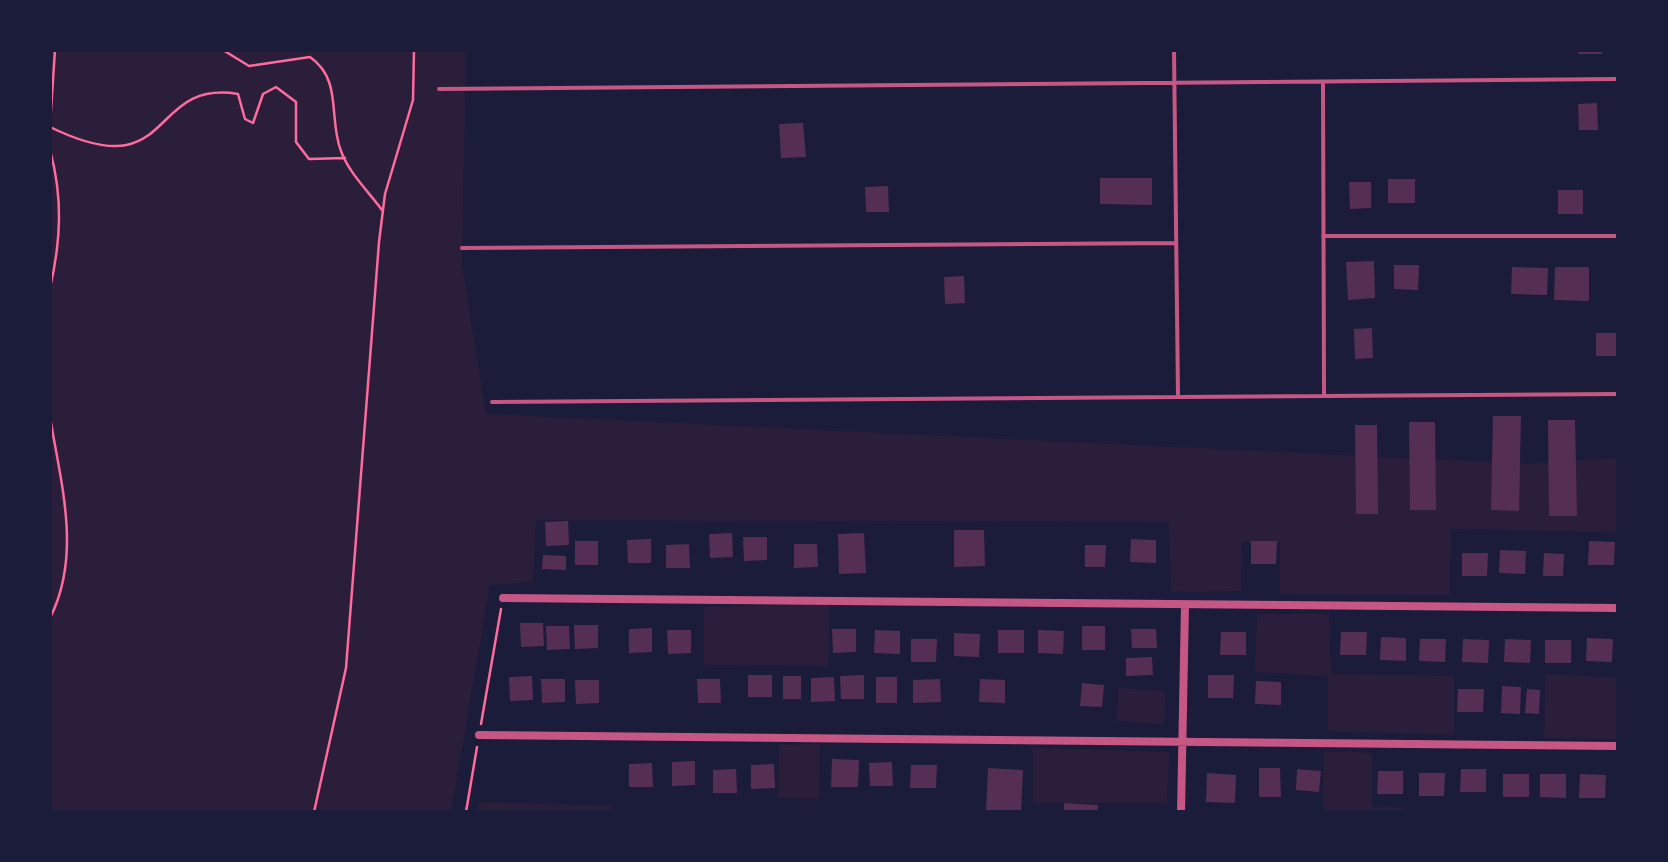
<!DOCTYPE html>
<style>
body{margin:0}
#map{position:relative;width:1668px;height:862px;overflow:hidden;background:#1b1b3a;font-family:Manrope,sans-serif}
canvas{display:block}
.frame{position:absolute;inset:0;border:52px solid #1b1b3a;pointer-events:none}
</style>
<div id="map">
<canvas width="1668" height="862"></canvas>
<div class="frame"></div>
</div>
<script>
const context = document.querySelector('canvas').getContext('2d');
context.lineJoin = 'round';
function fillPath(path, color) { context.fillStyle = color; context.fill(path, 'evenodd'); }
function trace(path, color, width, dash) { context.strokeStyle = color; context.lineWidth = width; context.lineCap = dash ? 'butt' : 'round'; context.setLineDash(dash || []); context.stroke(path); }
fillPath(new Path2D(`
 M50,50H466L462,263L486,414L1531,464L1618,458V532L1451,529L1450,595L1280,594V542H1242L1241,591L1171,592L1169,522L536,520L533,582L490,585L451,812H50Z
 M830,604L828,666L704,665V607Z
 M1257,614H1329L1331,674L1454,676V735L1328,731V676L1255,672Z
 M1545,674L1618,678V739L1544,738Z
 M1118,688L1166,691L1164,724L1117,721Z
 M820,744L819,799L778,798L779,745Z
 M1033,748L1169,752L1167,803H1033Z
 M1324,751L1372,753V807L1405,808V812H1323Z
 M479,802L613,806V812H478Z`), '#2a1e3b');
fillPath(new Path2D(`
 M1578,50H1602V54H1578Z
 M1597,103L1598,130H1579L1578,104Z
 M803,123L806,157L781,158L779,124Z
 M1100,178H1152V205L1100,204Z
 M1388,179H1415V203H1388Z
 M1349,182H1371V208L1350,209Z
 M888,186L889,212H866L865,187Z
 M1558,190H1583V214H1558Z
 M1374,261L1375,298L1348,300L1346,262Z
 M1394,265H1419L1418,290L1394,289Z
 M1512,267L1548,268L1547,295L1511,294Z
 M1555,267H1589V301L1554,300Z
 M964,276L965,303L945,304L944,277Z
 M1372,328L1373,358L1355,359L1354,329Z
 M1596,333H1618V356H1596Z
 M1493,416H1521L1519,511L1491,510Z
 M1548,420H1575L1577,516H1549Z
 M1409,422H1435L1436,510H1410Z
 M1355,425H1377L1378,514H1356Z
 M568,521L569,545L546,546L545,522Z
 M954,530H984L985,566L954,567Z
 M732,533L733,557L710,558L709,534Z
 M864,533L866,573L839,574L838,534Z
 M743,537H767V560L744,561Z
 M651,539V563H628L627,540Z
 M1131,539L1156,540V563L1130,562Z
 M575,541H598V565H575Z
 M1251,541H1277L1276,564H1251Z
 M1589,541L1615,542L1614,565H1588Z
 M689,544L690,568H666V545Z
 M794,544H817L818,567L794,568Z
 M1085,545H1106L1105,567H1085Z
 M1500,550L1526,551L1525,574L1499,573Z
 M1462,553H1488L1487,576H1462Z
 M1544,553L1564,554L1563,576H1543Z
 M543,555L566,556V570L542,569Z
 M520,623H543L544,646L521,647Z
 M574,625H598V648L575,649Z
 M546,626H569L570,649L547,650Z
 M1082,626H1105V650H1082Z
 M652,628V652L629,653V629Z
 M832,629H856V652L833,653Z
 M1131,629H1156L1157,648H1132Z
 M667,630H691V653L668,654Z
 M875,630L900,631V654L874,653Z
 M998,630H1024V653H998Z
 M1038,630L1064,631L1063,654L1038,653Z
 M1221,632H1246V655H1220Z
 M1341,632H1367L1366,655H1340Z
 M954,633L980,634L979,657L954,656Z
 M1381,637L1406,638V661L1380,660Z
 M1587,638L1613,639L1612,662L1586,661Z
 M911,639H937L936,662H911Z
 M1420,639H1446L1445,662L1419,661Z
 M1463,639L1489,640L1488,663L1462,662Z
 M1505,639L1531,640L1530,663L1504,662Z
 M1545,640H1571V663H1545Z
 M1152,657L1153,675L1126,676V658Z
 M748,675H772V697H748Z
 M864,675V699H841L840,676Z
 M1208,675H1234L1233,698H1208Z
 M532,676L533,700L510,701L509,677Z
 M783,676H801V699H783Z
 M834,677L835,701L811,702V678Z
 M876,677H897V703H876Z
 M541,679H565V702L542,703Z
 M697,679H720L721,703H698Z
 M940,679L941,702L913,703V680Z
 M980,679L1005,680V703L979,702Z
 M575,680H599V703L576,704Z
 M1256,681L1281,682V705L1255,704Z
 M1082,683L1104,685L1102,707L1080,706Z
 M1502,686L1521,687L1520,714L1501,713Z
 M1458,689H1484L1483,712H1457Z
 M1527,689L1540,690L1539,714L1525,713Z
 M832,759L859,760L858,787H831Z
 M695,761V785L672,786V762Z
 M892,762L893,786H870L869,763Z
 M652,763L653,787H629V764Z
 M774,764L775,788L751,789V765Z
 M911,765H937L936,788H910Z
 M988,768L1023,770L1021,812H986Z
 M1259,768H1280L1281,797H1259Z
 M736,769L737,793H713V770Z
 M1297,769L1321,771L1319,792L1296,790Z
 M1461,769H1486V792H1460Z
 M1378,771H1403V794H1377Z
 M1207,773L1236,775L1235,803L1206,802Z
 M1419,773H1445L1444,796H1419Z
 M1503,774H1529V797H1503Z
 M1540,774H1566V798L1540,797Z
 M1580,774L1606,775L1605,798H1579Z
 M1064,803L1098,805L1097,812H1064Z`), '#542f53');
trace(new Path2D(`
 M223,50L249,66L310,57C343,80 328,118 341,151C349,173 368,191 382,210
 M50,125L55,50
 M50,127C177,189 146,79 238,94L245,119L253,123L263,94L276,87L296,102V142L309,159L345,158
 M50,150C63,197 61,241 50,288
 M50,417C61,484 82,555 50,618
 M481,724L501,609
 M314,812L346,668L379,242L385,194L413,100L414,50
 M466,812L477,747`), '#ff6b9d', 2.5);
trace(new Path2D(`
 M1174,50L1178,397L1618,394
 M1323,83L1324,396
 M439,89L1618,79
 M1323,236H1618
 M462,248L1176,243
 M492,402L1178,397`), '#c65784', 4);
trace(new Path2D(`
 M503,598L1618,608
 M479,735L1618,746
 M1181,812L1185,605`), '#c65784', 8);
</script>
